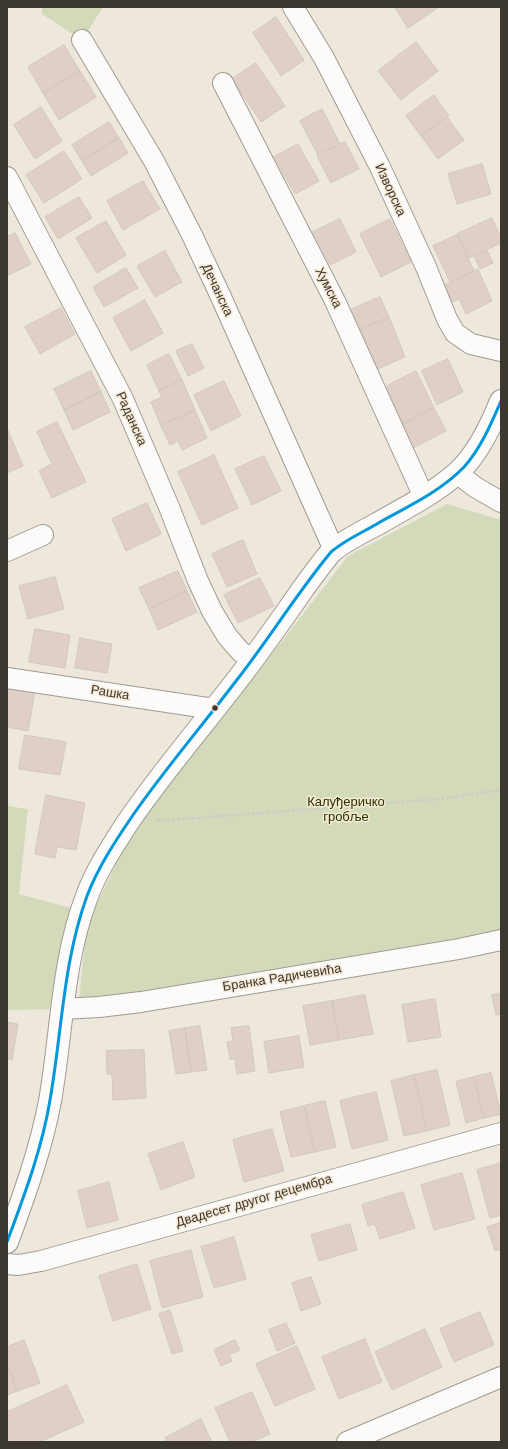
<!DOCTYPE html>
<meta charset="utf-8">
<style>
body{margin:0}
#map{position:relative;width:508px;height:1449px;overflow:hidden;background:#eee7dc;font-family:Arial,sans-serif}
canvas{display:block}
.frame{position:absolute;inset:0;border:8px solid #3c372f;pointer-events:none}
</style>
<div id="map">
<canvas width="508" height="1449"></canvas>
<div class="frame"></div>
</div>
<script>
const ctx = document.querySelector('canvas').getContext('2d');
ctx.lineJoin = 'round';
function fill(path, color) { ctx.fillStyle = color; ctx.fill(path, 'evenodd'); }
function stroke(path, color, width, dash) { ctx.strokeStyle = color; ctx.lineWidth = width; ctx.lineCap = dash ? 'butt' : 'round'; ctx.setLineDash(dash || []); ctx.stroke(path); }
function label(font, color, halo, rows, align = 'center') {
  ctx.font = font + ' Arial,sans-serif'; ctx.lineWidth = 3; ctx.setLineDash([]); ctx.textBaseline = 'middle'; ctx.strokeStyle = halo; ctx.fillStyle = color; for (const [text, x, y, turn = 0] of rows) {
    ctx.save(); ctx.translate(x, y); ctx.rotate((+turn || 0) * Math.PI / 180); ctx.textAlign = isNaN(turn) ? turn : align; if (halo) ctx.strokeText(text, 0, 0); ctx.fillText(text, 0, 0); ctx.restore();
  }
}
fill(new Path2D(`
 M42,7H103L82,40L42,14Z
 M447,504L501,520V939L459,949L79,1000L87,924L128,839L348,556Z
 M7,806L28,809L19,894L82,911L62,1009L7,1010Z`), '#d3daba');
const building = new Path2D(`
 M395,7H439L408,28Z
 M276,17L304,60L281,76L253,33Z
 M416,42L438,71L401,100L378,71Z
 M64,45L80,71L43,93L28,67Z
 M256,63L285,106L261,122L232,79Z
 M80,71L96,97L59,120L43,93Z
 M434,95L449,116L421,136L406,116Z
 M41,107L62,141L35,159L14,125Z
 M322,109L340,144L318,155L300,121Z
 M447,117L464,140L438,159L421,136Z
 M109,122L119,138L82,161L72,145Z
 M119,138L128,153L91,176L82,161Z
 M345,142L359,169L331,183L317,156Z
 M298,144L319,181L295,194L274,157Z
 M64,151L82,179L44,203L26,175Z
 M482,164L491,194L457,204L448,174Z
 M143,181L160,209L123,230L107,201Z
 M79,197L92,218L58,239L45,217Z
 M492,218L501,238V243L469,258L457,234Z
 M340,219L356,252L330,265L313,232Z
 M390,219L411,262L381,277L360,234Z
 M106,221L126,255L97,273L76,238Z
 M15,233L31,264L7,276V237Z
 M457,235L474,271L450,282L433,246Z
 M487,250L493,263L480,269L474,256Z
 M165,251L182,282L155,297L137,266Z
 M126,268L138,288L104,307L93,287Z
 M478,269L492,301L466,314L459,299L452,302L445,285Z
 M380,297L389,317L359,330L350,310Z
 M145,300L163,333L131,351L113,318Z
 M61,308L75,334L40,354L25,327Z
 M389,317L405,357L373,371L356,331Z
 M192,344L204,368L188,376L176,351Z
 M169,354L182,380L159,391L147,365Z
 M448,359L463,392L437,405L422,371Z
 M91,371L101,392L64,410L54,389Z
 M416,371L434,408L401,425L383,388Z
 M182,380L195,410L161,426L151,402L162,397L159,391Z
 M224,381L241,416L211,431L194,395Z
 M101,392L110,412L73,430L64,410Z
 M434,408L446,431L413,448L401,425Z
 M195,410L207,438L182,450L178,441L170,445L161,426Z
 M57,422L86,482L52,498L39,471L52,464L37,432Z
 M7,428L23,466L7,473Z
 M214,455L238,508L202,525L178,472Z
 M264,456L281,491L252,505L235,469Z
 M147,503L161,534L126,551L112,519Z
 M243,540L257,574L227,587L212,554Z
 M178,571L187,591L149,609L139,588Z
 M55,577L64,609L28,619L19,586Z
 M260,578L274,606L238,623L224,595Z
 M187,591L197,612L158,630L149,609Z
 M35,629L70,635L65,668L29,662Z
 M80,638L112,644L107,673L75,668Z
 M7,687L35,692L28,731L7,727Z
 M25,735L66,742L60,775L19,769Z
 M46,795L85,803L76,850L57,847L55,858L35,854Z
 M501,993V1014L496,1015L492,995Z
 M365,995L373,1034L339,1040L332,1001Z
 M435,999L441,1037L408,1042L402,1005Z
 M332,1001L339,1040L310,1045L303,1006Z
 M7,1022L18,1024L12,1060L7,1059Z
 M200,1026L207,1070L191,1072L185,1028Z
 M249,1026L255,1071L237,1074L235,1059H230L227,1042L233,1041L231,1028Z
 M185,1028L191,1072L176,1074L169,1031Z
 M299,1036L304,1067L269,1073L264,1042Z
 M144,1050L146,1098L113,1100L112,1074H107L106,1051Z
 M437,1070L450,1125L427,1131L414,1075Z
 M491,1073L501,1114L484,1118L474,1077Z
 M414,1075L427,1131L404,1136L391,1081Z
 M474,1077L484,1118L466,1123L456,1082Z
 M376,1092L388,1140L352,1149L340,1101Z
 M325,1101L336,1147L315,1152L304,1106Z
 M304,1106L315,1152L291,1157L280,1112Z
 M272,1129L284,1171L244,1182L233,1140Z
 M183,1142L195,1177L161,1190L148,1154Z
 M501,1163V1215L490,1218L477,1170Z
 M462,1173L475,1219L434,1230L421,1185Z
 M109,1182L118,1220L87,1228L78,1191Z
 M403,1192L415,1228L380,1239L375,1224L368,1226L362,1205Z
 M501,1223V1249L495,1251L487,1227Z
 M350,1224L357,1250L319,1261L311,1235Z
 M234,1237L246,1279L214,1288L201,1247Z
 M191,1250L203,1297L162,1308L150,1261Z
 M137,1264L151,1309L113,1321L99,1276Z
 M311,1277L321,1304L301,1311L292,1283Z
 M170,1310L183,1351L172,1354L159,1314Z
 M480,1312L494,1345L454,1362L440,1329Z
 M286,1323L295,1343L277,1351L269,1330Z
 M425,1329L442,1367L392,1390L375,1352Z
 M365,1339L382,1382L339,1399L322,1357Z
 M24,1340L40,1383L17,1391L7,1364V1347Z
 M235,1340L240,1350L229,1355L232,1361L221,1366L214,1350Z
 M297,1346L315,1389L275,1406L256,1364Z
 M7,1364L17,1391L7,1395Z
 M67,1385L84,1422L40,1442H7V1412Z
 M252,1392L270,1434L252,1442H230L215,1408Z
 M201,1419L212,1442H167L165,1438Z`);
fill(building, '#e0cfc7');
stroke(building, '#d0c8c2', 1);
const minor = new Path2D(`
 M293,7L324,58L380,167L426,267L447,319L455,333L471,344L501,351
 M82,40L154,161L192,235L221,297L334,550
 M223,83L335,301L424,497
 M7,177L123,399L169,507L198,581L212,611L227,636L240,651L252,661
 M457,473L475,487L501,502
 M7,551L43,535
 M7,678L214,709
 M62,1009L99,1007L141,1002L459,949L501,940
 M7,1264L18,1265L41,1261L501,1133
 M347,1442L501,1377`);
const tertiary = new Path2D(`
 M7,1242C24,1196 41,1149 50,1101C62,1033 62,961 87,896C96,871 112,847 126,825C165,767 212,715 253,659C269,637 285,615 300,593C310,579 320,565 331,552C340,543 366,530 379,523C405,508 433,494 456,474C477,456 491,426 501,401`);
stroke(minor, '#a09b92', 22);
stroke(tertiary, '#a09b92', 24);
stroke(new Path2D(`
 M157,821L439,799L501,790`), '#cdcac7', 2.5, [3, 2]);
stroke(minor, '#fcfbfa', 20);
stroke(tertiary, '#fcfbfa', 22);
stroke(new Path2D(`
 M7,1242C24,1196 42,1149 50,1100C62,1032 63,962 87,896C98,867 116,840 133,815C165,769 202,726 236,681C269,639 297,593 331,552C346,539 364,532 380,522C409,506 441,491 464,467C481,448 491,424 501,401`), '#0098da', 3);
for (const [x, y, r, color] of [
 [215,708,3.5,"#3c372f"]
]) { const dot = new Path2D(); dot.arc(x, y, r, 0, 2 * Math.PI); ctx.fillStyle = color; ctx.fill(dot); stroke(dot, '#f5e9d5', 1.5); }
label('13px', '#3c372f', '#f5e9d5', [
 ["Изворска",390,190,65],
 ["Хумска",328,288,63],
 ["Дечанска",217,290,65],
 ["Раданска",131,419,66],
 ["Рашка",110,693,9],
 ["Бранка Радичевића",282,978,-9],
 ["Двадесет другог децембра",254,1201,-16]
]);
label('13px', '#263401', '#f5e9d5', [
 ["Калуђеричко",346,802],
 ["гробље",346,817]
]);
</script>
